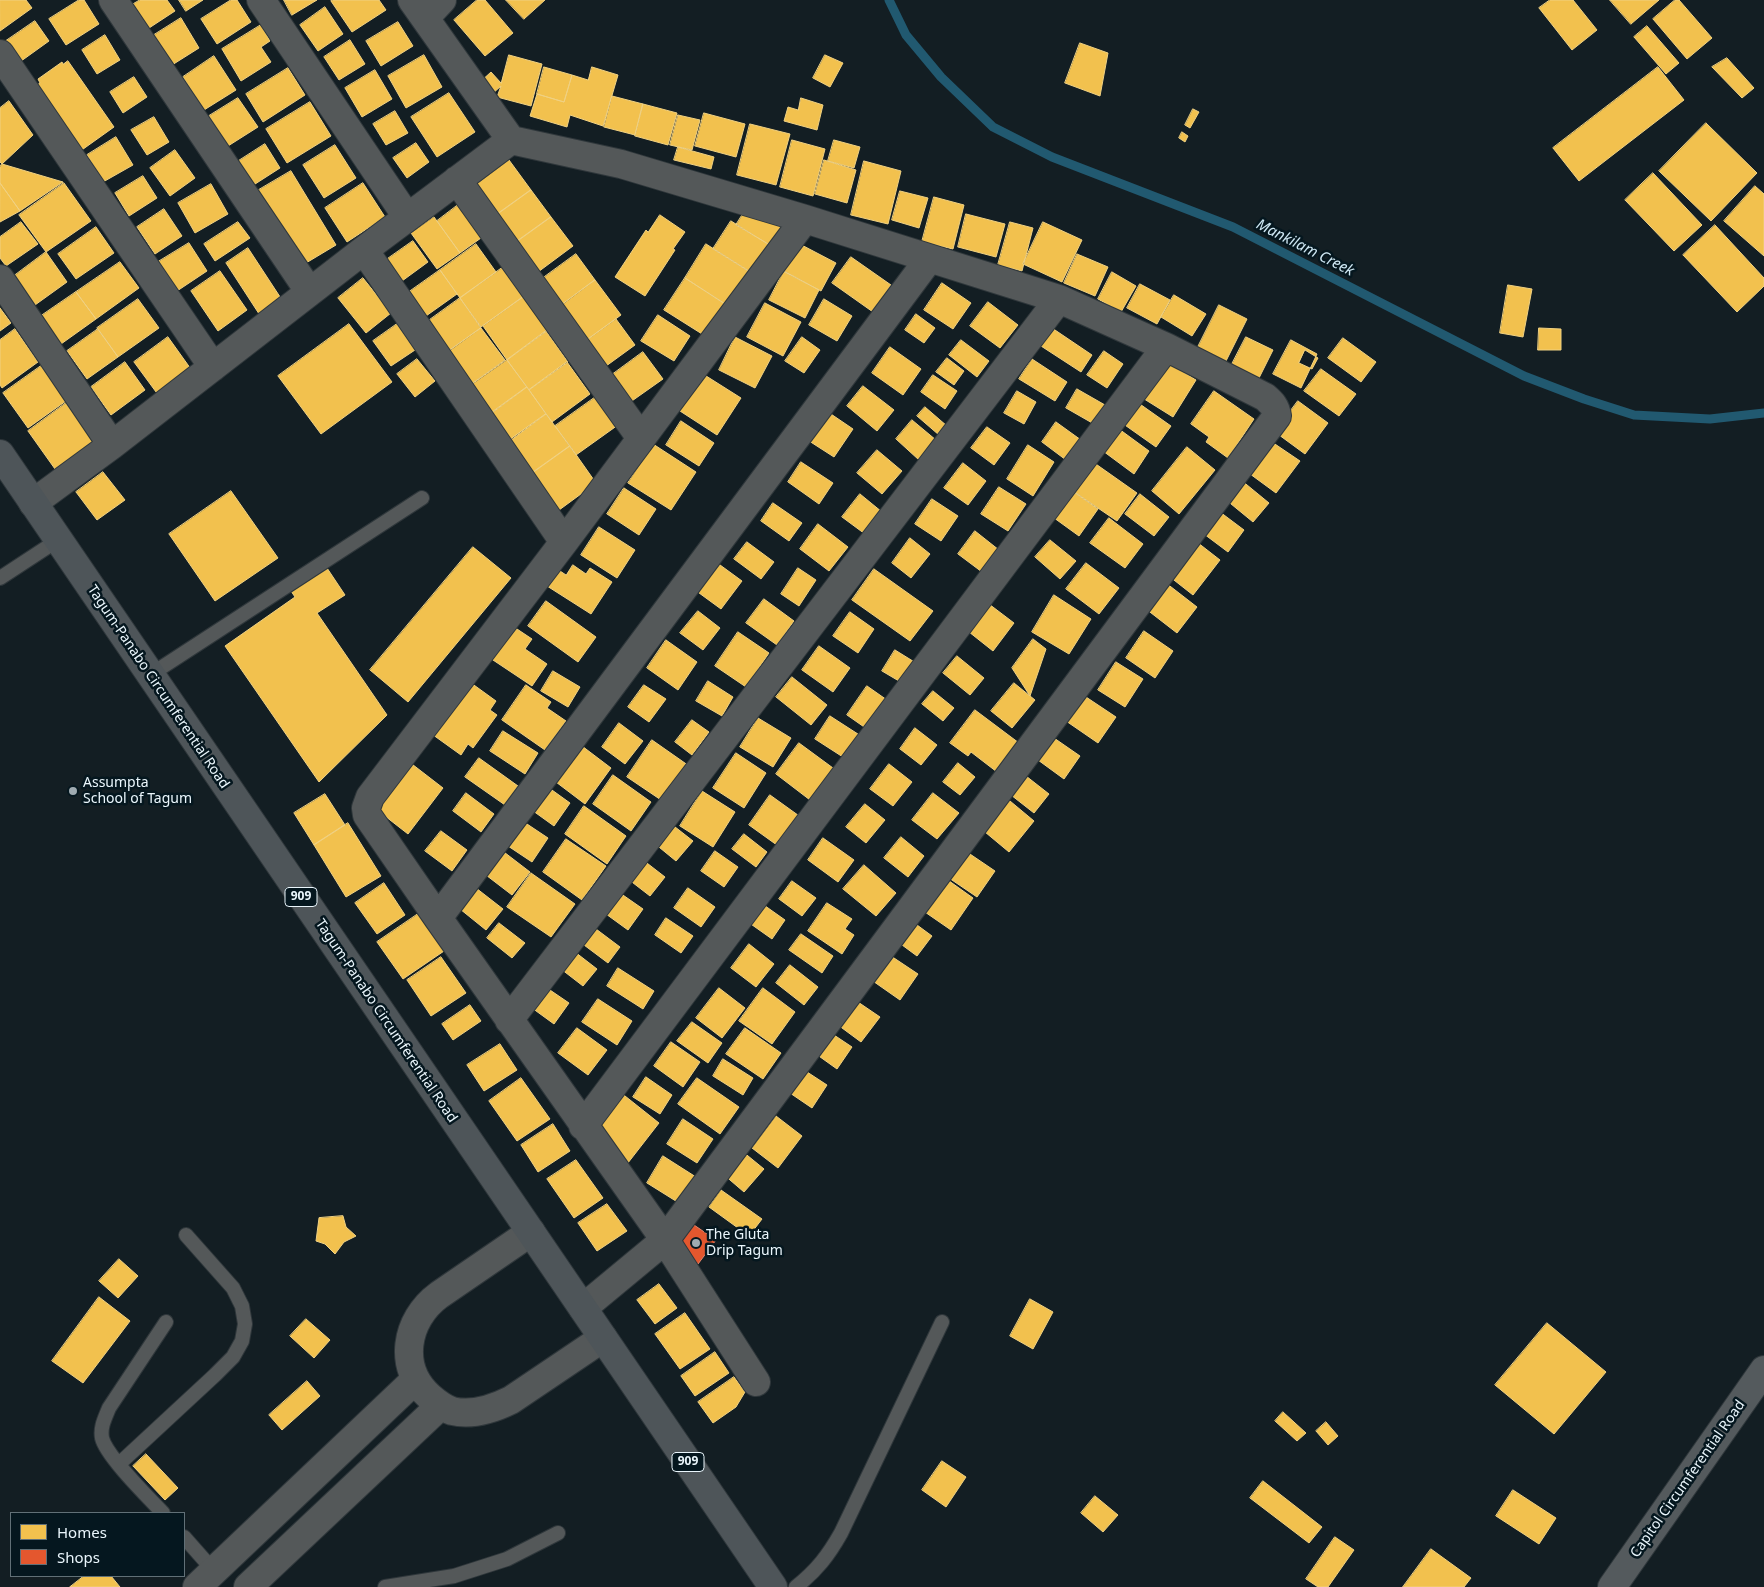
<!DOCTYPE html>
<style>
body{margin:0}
#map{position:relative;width:1764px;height:1587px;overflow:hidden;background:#131e23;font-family:"Noto Sans",sans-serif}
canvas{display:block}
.legend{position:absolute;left:10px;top:1512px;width:175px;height:65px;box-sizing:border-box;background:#05171f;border:1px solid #617077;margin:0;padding:6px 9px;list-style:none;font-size:15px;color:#eaf6fc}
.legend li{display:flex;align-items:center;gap:10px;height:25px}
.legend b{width:25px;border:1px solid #617077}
</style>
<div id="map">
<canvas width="1764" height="1587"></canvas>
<ul class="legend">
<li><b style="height:14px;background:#f2c14e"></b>Homes</li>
<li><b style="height:14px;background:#e4572e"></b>Shops</li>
</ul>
</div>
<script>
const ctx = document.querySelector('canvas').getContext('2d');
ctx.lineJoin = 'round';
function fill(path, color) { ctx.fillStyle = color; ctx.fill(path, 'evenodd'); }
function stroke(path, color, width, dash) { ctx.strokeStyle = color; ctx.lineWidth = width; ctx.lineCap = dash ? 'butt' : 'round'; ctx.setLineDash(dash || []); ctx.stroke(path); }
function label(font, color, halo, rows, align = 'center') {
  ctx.font = font + ' "Noto Sans",sans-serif'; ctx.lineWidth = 5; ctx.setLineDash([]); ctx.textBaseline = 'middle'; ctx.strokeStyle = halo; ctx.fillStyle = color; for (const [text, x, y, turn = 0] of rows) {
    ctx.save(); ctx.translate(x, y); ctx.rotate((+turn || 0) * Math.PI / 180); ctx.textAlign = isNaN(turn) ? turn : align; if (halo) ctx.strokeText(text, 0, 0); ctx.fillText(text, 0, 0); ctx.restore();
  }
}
const homes = new Path2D(`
 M0,0H26L32,8L0,31Z
 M79,0H84L99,24L66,45L49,19Z
 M140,0H167L175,11L146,30L130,6Z
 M179,0H203L186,11Z
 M231,0H237L251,22L217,44L201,19Z
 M284,0H317L292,15Z
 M333,0H379L386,10L352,32L331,1Z
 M477,0H485L513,33L485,56L454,20Z
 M506,0H545L524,19Z
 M1550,0H1573L1597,30L1572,50L1539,8Z
 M1610,0H1659L1631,24Z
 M1675,0H1679L1712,38L1687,59L1653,19Z
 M325,7L343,34L318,51L300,25Z
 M181,18L199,48L172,65L154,35Z
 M35,21L49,41L17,64L3,43Z
 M398,22L413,46L381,66L366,41Z
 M261,25L270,41L261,47L271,62L241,81L222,49Z
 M1647,26L1679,63L1666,74L1634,37Z
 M105,35L120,60L97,74L82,50Z
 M350,40L365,64L339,80L324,57Z
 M1080,43L1108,53L1100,96L1065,83Z
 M424,55L442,87L406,108L388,76Z
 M509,55L542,64L531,106L497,97L501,86L491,95L479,83L491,72L501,83Z
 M825,55L843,63L830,87L813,78Z
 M214,56L236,90L204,110L183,77Z
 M1727,58L1754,88L1742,98L1712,67Z
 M68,61L114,127L79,152L34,87L40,83L38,79L62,62L63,64Z
 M544,67L572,75L564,102L537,94Z
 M592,67L618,75L603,126L570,115L567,127L530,116L537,94L564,102L572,75L588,80Z
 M1658,67L1684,100L1579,181L1553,148Z
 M288,68L305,95L263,122L246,94Z
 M375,70L392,99L362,117L345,88Z
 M134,77L147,97L123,113L110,92Z
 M449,93L475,132L437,157L411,117Z
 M612,96L643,104L635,135L604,127Z
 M238,98L258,127L228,146L209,116Z
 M801,98L823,105L817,130L784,121L788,107L798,110Z
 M9,101L33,135L2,164L0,162V108Z
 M310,102L331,136L287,163L266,129Z
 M643,104L677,113L668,145L635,136Z
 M1193,109L1199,112L1190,128L1185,125Z
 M395,111L408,133L386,145L373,124Z
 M704,113L745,124L736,157L695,146Z
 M678,115L700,120L692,150L670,145Z
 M154,117L169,142L147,155L131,130Z
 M1706,123L1757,173L1711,221L1659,171Z
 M750,124L790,134L776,185L737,175Z
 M1182,132L1188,136L1185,142L1179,138Z
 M116,137L133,165L103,182L87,155Z
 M792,140L825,149L813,196L780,187Z
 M834,140L860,147L854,168L828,161Z
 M416,143L429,162L407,178L393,158Z
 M265,144L280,168L252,186L237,162Z
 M335,145L356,178L324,198L303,165Z
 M678,147L714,157L711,169L674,160Z
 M175,150L195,178L170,196L150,168Z
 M509,160L531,190L492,218L470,189Z
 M824,160L856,170L847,203L815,194Z
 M864,161L901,171L888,224L851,215Z
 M2,164L63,182L20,211L0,183V167Z
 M291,171L336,245L301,266L257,191Z
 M1653,173L1702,225L1674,251L1625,200Z
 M143,176L157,198L129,216L115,193Z
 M0,183L20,211L0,222Z
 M64,183L91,221L46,252L19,215Z
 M363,183L385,217L347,242L325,208Z
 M211,184L228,214L195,233L178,203Z
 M1755,186L1764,194V256L1724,221Z
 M531,190L551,217L512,245L492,218Z
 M900,191L928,198L919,228L892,220Z
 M934,197L964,205L953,249L922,242Z
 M750,203L783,224L770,245L736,225Z
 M458,205L481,238L460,253L437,221Z
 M164,209L182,236L155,254L137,227Z
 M966,214L1005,224L996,257L958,247Z
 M660,215L685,232L673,249L675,250L645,296L615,277L646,230L648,232Z
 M434,217L460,253L437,269L411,233Z
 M551,217L573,246L534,275L512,245Z
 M731,221L771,246L753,274L713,249Z
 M21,222L38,244L6,266L0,258V237Z
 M238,222L250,238L215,261L204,244Z
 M1010,222L1033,228L1022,271L998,265Z
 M1043,222L1082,240L1062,282L1023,264Z
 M1715,225L1764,278V286L1737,312L1683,255Z
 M96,227L114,253L76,279L58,254Z
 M413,241L428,262L402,281L386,260Z
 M794,241L836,263L821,291L779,269Z
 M189,243L207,271L177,291L158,262Z
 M476,244L496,272L460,298L440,270Z
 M706,244L749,271L728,306L685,278Z
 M248,248L286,306L263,320L226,263Z
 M46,252L67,282L35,305L14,276Z
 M576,254L595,280L558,307L539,281Z
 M1077,254L1108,267L1095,296L1064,283Z
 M851,257L891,285L873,312L832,283Z
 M120,262L139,288L96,319L76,292Z
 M502,268L523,297L481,327L460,298Z
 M440,270L457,294L426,316L409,292Z
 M220,271L247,310L218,331L191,291Z
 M784,271L819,290L805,318L769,300Z
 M1112,272L1136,286L1121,312L1098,299Z
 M363,278L391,313L366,333L338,298Z
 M685,278L730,307L710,339L664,310Z
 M595,280L621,315L580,345L554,311Z
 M942,283L971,303L953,329L924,310Z
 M1140,284L1170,300L1157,324L1127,308Z
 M1508,285L1532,289L1523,337L1500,333Z
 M76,292L96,319L61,344L41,316Z
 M1174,295L1206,314L1192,336L1161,317Z
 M523,297L548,330L507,360L483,326Z
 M460,298L481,328L445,353L424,324Z
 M138,299L159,328L118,357L97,328Z
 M824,299L852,316L837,341L809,325Z
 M988,302L1018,325L1000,348L970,326Z
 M765,303L801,322L783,356L747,337Z
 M1219,305L1247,319L1225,363L1197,349Z
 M0,308L11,323L0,331Z
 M916,314L935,328L924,343L905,330Z
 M658,315L690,336L674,361L641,341Z
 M616,319L635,345L602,369L583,343Z
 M349,324L392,382L321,434L278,376Z
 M397,324L415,350L391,366L373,341Z
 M481,328L505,360L467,387L444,355Z
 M1052,328L1092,355L1081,372L1041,346Z
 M1539,328L1561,329V350H1538Z
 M15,329L38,362L2,388L0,385V340Z
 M98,329L118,357L87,379L67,351Z
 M546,331L568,362L529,390L507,360Z
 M168,337L193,372L159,396L134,362Z
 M735,337L772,356L755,388L719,370Z
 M802,337L820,350L804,373L785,361Z
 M1246,337L1273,350L1257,382L1230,368Z
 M1343,338L1376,362L1361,382L1328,358Z
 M961,340L989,361L977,377L949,355Z
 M1291,340L1317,354L1301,388L1273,374Z
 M890,347L921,369L903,395L872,373Z
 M1305,350L1318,358L1312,369L1299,363Z
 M1104,351L1123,364L1107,388L1087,375Z
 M643,352L663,379L629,403L609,377Z
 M947,358L964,371L954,385L936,372Z
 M417,359L435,381L415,397L397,374Z
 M1032,359L1067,382L1055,401L1019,379Z
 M507,360L527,387L485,418L464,390Z
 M1164,360L1196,380L1173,417L1141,397Z
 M125,362L145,390L111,415L91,387Z
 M567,362L590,394L552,422L529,390Z
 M41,366L66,401L28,428L3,393Z
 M1321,369L1356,394L1339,416L1304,391Z
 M703,374L741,398L717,435L680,411Z
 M933,375L957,391L945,409L921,392Z
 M863,386L894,410L877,431L847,406Z
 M527,387L546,414L503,446L483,419Z
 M1077,389L1105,405L1094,424L1066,408Z
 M1017,391L1036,402L1024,424L1004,413Z
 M1214,391L1254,419L1228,458L1206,442L1209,437L1191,424Z
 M597,396L618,425L576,455L555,426Z
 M1298,401L1328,423L1305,454L1275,432Z
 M1137,402L1171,426L1156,447L1122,423Z
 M66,403L94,441L55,469L28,431Z
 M925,407L947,426L939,435L917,416Z
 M825,410L853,429L834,457L806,439Z
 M546,414L570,446L528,476L504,444Z
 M912,420L936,440L919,460L896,439Z
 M681,421L714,443L699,466L666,445Z
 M1056,422L1081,440L1066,460L1042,442Z
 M987,427L1010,443L994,465L971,448Z
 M1119,429L1149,451L1134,474L1103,451Z
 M1269,440L1300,461L1276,493L1246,471Z
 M653,444L696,472L671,510L628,483Z
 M1028,445L1054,462L1033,496L1007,479Z
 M570,446L596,483L555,513L528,476Z
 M1187,447L1215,470L1179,514L1152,491Z
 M877,450L902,471L882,494L857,473Z
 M801,462L833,483L819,504L788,482Z
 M1093,462L1137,493L1117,521L1073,491Z
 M963,463L986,481L968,505L944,488Z
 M103,472L125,500L97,520L76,492Z
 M1241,480L1269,503L1253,522L1225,499Z
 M999,487L1026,504L1008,531L981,514Z
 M624,488L656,509L639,535L607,514Z
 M1068,488L1098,509L1079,536L1050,515Z
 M231,491L278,558L215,601L169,534Z
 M860,494L882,512L865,534L842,517Z
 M1140,494L1169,517L1154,536L1125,514Z
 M932,499L958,516L941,541L915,524Z
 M773,503L802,523L789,541L761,521Z
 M1216,509L1244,530L1228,552L1200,531Z
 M1109,518L1143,544L1125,568L1090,543Z
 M818,524L848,547L829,571L800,549Z
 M599,527L635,550L617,578L581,555Z
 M975,531L999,550L982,572L958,554Z
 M910,538L930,554L911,578L892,563Z
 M1193,539L1220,560L1193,595L1165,573Z
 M1050,540L1076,561L1060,579L1035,557Z
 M747,542L774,562L761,579L734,559Z
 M473,547L511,578L408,702L370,670Z
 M716,562L742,581L721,609L695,590Z
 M1086,563L1119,588L1099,614L1066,589Z
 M573,565L586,574L590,568L612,582L591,614L547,586L557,569L566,575Z
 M327,568L345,595L317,613L387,715L319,782L225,646L295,597L291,591Z
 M798,568L816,580L799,606L781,594Z
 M874,569L933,611L910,641L852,600Z
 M1166,583L1197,607L1177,633L1146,609Z
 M1054,595L1091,619L1069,654L1032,632Z
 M764,599L794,621L777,645L746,623Z
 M546,601L596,637L578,662L528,626Z
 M985,601L1014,623L993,651L964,628Z
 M698,611L720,628L703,650L680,633Z
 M850,612L874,629L858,653L833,636Z
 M514,627L532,639L525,649L547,664L532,686L490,658Z
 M1144,631L1173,651L1155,678L1126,658Z
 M738,632L769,653L746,687L715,666Z
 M1033,639L1046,649L1030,696L1012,668Z
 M666,640L697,662L678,690L647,668Z
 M819,646L850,668L833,692L802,670Z
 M895,650L916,663L904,684L882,671Z
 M957,656L984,678L970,695L943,673Z
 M1116,662L1143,679L1125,707L1098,690Z
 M553,671L580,687L568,707L541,691Z
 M792,677L827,705L811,725L776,697Z
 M467,680L496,701L490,710L497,715L473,748L468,744L461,755L429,732Z
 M708,681L733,697L722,716L696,701Z
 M1014,683L1035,700L1012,728L991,711Z
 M526,685L551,702L547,708L566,721L545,750L502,720Z
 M644,685L666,699L649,722L628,707Z
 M867,686L887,700L867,729L847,715Z
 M933,691L954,708L943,721L922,704Z
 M1083,695L1116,717L1098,743L1066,721Z
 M975,710L1019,743L997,772L971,752L968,756L950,743Z
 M830,716L861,736L846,759L815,739Z
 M758,718L791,738L773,767L740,747Z
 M692,720L709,732L692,755L675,742Z
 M619,723L643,741L625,764L602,747Z
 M915,728L937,745L921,765L900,749Z
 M503,731L538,753L525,774L490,751Z
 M1054,738L1080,756L1064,779L1038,760Z
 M652,740L692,768L667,804L627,777Z
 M578,743L611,768L585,804L552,779Z
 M799,743L833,768L810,800L776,774Z
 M736,753L766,773L744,808L713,788Z
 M479,758L518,786L505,805L465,777Z
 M408,761L443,788L408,834L372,806Z
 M958,763L975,777L960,795L943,782Z
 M889,764L912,782L893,806L870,789Z
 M613,775L651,802L631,831L593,804Z
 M1026,776L1049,794L1034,813L1011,795Z
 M545,785L570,803L554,826L529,808Z
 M702,791L735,812L713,847L680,826Z
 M466,793L494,814L481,832L453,811Z
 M933,793L959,813L937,839L912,820Z
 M325,794L345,825L314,845L294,813Z
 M770,795L802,818L781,848L749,825Z
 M1004,796L1034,821L1009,852L979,827Z
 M865,804L885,820L866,843L846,827Z
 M584,806L626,836L607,864L565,834Z
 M518,818L548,838L532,862L502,842Z
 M348,823L381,876L346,897L314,845Z
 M670,823L693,841L676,861L654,843Z
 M441,831L467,850L452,871L425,851Z
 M744,834L767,852L756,867L732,849Z
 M901,837L924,856L908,877L884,858Z
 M823,838L854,860L838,882L808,860Z
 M566,839L606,866L582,900L543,872Z
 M500,849L530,872L512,895L482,872Z
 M964,850L995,871L977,897L946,876Z
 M715,851L738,867L724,887L701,871Z
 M643,860L665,877L650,896L628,879Z
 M864,865L896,893L876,916L843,889Z
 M531,873L575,904L551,937L507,907Z
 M945,878L973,898L951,930L922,910Z
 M792,881L816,898L802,916L779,899Z
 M384,883L405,915L377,934L355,903Z
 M476,888L503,909L486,930L460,909Z
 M688,888L715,907L701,927L674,908Z
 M620,893L643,909L628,930L606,914Z
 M761,903L785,920L772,939L748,922Z
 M827,903L852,919L845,929L854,935L842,954L808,931Z
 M421,912L447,949L403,979L377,942Z
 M666,918L693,936L681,953L655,935Z
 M913,922L932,936L917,956L898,942Z
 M499,923L525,943L512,958L487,938Z
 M596,929L620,947L608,963L584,945Z
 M801,934L833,956L822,973L789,950Z
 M749,944L774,964L756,987L731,968Z
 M575,952L597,969L583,986L561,969Z
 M888,954L918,974L900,1000L870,979Z
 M441,957L466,993L431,1016L407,980Z
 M790,965L818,987L804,1005L776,983Z
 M618,968L654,991L643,1009L607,986Z
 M547,988L569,1003L554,1024L532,1008Z
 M719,988L745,1008L722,1038L696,1018Z
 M763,988L795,1012L772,1044L739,1021Z
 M598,999L632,1021L617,1045L582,1022Z
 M855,1000L880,1017L861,1042L838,1025Z
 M470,1005L481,1021L453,1040L442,1024Z
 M692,1022L722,1043L708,1063L677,1041Z
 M577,1028L607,1050L588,1075L558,1053Z
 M745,1028L781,1053L763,1079L726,1054Z
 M831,1033L852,1047L837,1069L816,1054Z
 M671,1042L700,1062L683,1087L654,1066Z
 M500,1044L517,1070L484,1091L467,1065Z
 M723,1059L753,1078L743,1095L713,1076Z
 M801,1068L827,1085L812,1108L787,1091Z
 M646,1077L672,1095L660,1114L633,1097Z
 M521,1078L550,1119L517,1141L489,1101Z
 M697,1078L739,1107L720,1134L678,1104Z
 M620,1092L659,1123L624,1168L595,1123Z
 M776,1116L802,1136L778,1168L752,1148Z
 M683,1119L713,1139L697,1163L667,1144Z
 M553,1124L570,1151L538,1172L521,1145Z
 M742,1151L764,1169L744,1192L723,1174Z
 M663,1156L696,1177L679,1203L647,1183Z
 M576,1160L603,1198L574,1218L547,1179Z
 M721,1190L762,1219L749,1236L709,1207Z
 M607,1204L627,1231L597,1251L578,1223Z
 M343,1216L346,1227L356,1236L344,1242L335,1254L325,1244L316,1241L319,1218Z
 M119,1259L138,1276L118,1298L99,1281Z
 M659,1284L677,1308L655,1324L637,1300Z
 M99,1297L130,1321L83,1383L52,1361Z
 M1030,1299L1053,1312L1033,1349L1010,1336Z
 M685,1313L710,1349L680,1369L655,1334Z
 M306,1319L330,1340L314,1358L290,1336Z
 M1547,1323L1606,1372L1554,1434L1495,1385Z
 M715,1352L729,1373L695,1396L681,1376Z
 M734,1377L745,1392L736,1407L713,1423L698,1402Z
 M307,1381L320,1396L282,1430L269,1415Z
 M1283,1412L1306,1433L1297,1441L1275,1421Z
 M1326,1422L1338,1436L1328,1445L1316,1431Z
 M146,1454L178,1488L165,1500L133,1466Z
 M942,1461L966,1477L946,1507L922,1490Z
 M1263,1481L1322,1527L1309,1543L1250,1498Z
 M1513,1490L1556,1518L1539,1544L1496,1516Z
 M1095,1496L1118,1515L1103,1532L1081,1513Z
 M1335,1537L1354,1550L1328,1587H1318L1306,1579Z
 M1431,1549L1471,1578L1464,1587H1403Z
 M84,1576H111L120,1587H70Z`);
fill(homes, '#f2c14e');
stroke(homes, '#f0d182', 1);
const shops = new Path2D(`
 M694,1225L716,1240L698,1264L676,1249Z`);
fill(shops, '#e4572e');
stroke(shops, '#e6876c', 1);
stroke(new Path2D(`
 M889,0L906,35L941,77L993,127L1052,157L1233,227L1524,376L1584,399L1634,415L1710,419L1764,413`), '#215970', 9);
const lane = new Path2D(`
 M0,578L58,540
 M150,675L422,498
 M119,1464L215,1375L233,1357L242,1341L245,1324L242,1306L233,1288L186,1235
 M163,1513C149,1498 106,1456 102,1438C100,1427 105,1418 109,1408L166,1322
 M184,1537L214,1571
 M385,1587L454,1576L507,1559L558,1533
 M796,1587C817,1570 828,1556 841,1533L942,1322`);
const street = new Path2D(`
 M113,0L309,291
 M261,0L407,217
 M412,0L511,140L621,164L805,219L1059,299L1166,347L1265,397C1272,403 1276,407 1277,416L665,1240L583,1308
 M425,18L442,0
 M0,54L213,367
 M457,180L641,438
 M364,250L564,542
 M0,279L112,445
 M33,503L112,445L364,250L511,140
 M438,918L929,259
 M509,1020L1059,299
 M583,1126L1166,347
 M531,1232L439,1295C405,1320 397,1368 430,1397C437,1403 443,1408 452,1411C473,1416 493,1409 511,1400L603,1338
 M756,1382L665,1240L438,918L367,815L366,808L370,797L564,542L805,219
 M197,1587L415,1380
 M248,1587L440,1406`);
const secondary = new Path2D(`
 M1612,1587L1764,1370`);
const highway = new Path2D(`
 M0,454L773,1587`);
stroke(lane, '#2f373b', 16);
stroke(street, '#2f373b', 30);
stroke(secondary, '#2f373b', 30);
stroke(highway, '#2f373b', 30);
stroke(lane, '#545859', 14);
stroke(street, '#545859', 28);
stroke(secondary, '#545a5d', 28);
stroke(highway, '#4e5559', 28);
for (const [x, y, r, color] of [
 [73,791,5,"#9faab0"],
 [696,1243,5,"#9faab0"]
]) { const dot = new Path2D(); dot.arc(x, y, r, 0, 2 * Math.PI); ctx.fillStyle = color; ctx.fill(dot); stroke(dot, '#05171f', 2); }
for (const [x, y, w] of [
 [301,897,32],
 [688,1462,32]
]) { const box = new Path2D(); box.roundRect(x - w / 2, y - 9.5, w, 19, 4); ctx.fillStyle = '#05171f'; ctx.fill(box); stroke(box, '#eaf6fc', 1); }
label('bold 12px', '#eaf6fc', null, [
 ["909",301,897],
 ["909",688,1462]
]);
label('14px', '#eaf6fc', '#05171f', [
 ["Tagum-Panabo Circumferential Road",158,687,56],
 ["Tagum-Panabo Circumferential Road",386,1021,56],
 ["Capitol Circumferential Road",1688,1479,-55]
]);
label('14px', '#eaf6fc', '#05171f', [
 ["Assumpta",83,783],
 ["School of Tagum",83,799],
 ["The Gluta",706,1235],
 ["Drip Tagum",706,1251]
], 'left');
label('italic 15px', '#cfe8f4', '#05171f', [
 ["Mankilam Creek",1305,248,27]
]);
</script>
